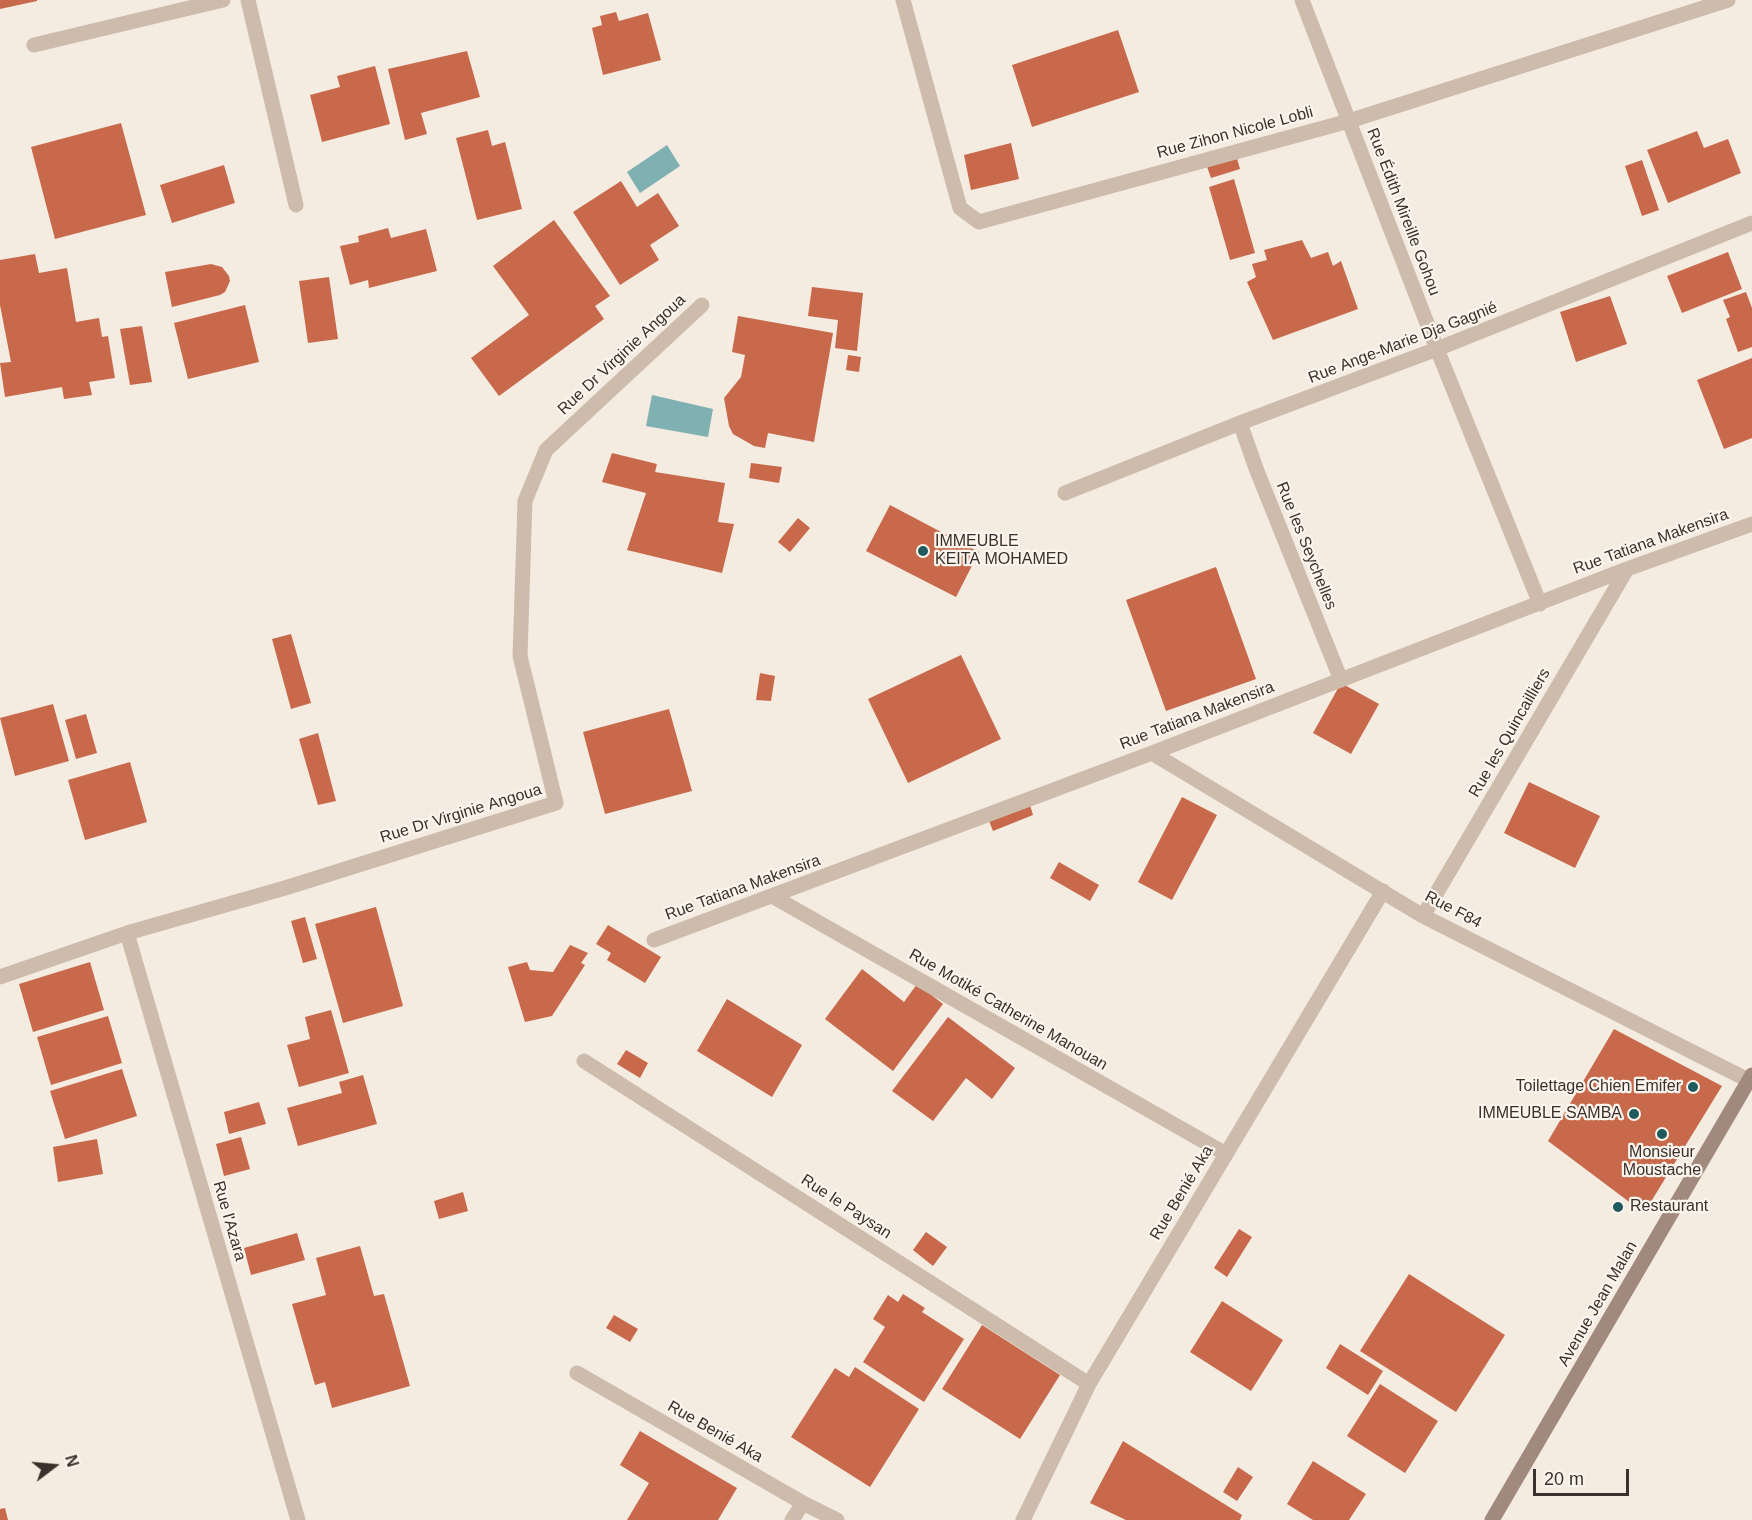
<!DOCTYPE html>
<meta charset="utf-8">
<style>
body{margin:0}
#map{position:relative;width:1752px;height:1520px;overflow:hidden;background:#f4ebe1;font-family:Arial,sans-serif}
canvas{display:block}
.north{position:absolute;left:24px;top:1436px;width:60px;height:60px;-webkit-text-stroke:4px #fbf5ee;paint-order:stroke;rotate:74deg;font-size:16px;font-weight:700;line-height:24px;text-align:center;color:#3b302b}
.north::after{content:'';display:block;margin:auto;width:21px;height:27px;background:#3b302b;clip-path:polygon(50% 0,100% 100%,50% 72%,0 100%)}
.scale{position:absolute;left:1533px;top:1469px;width:96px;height:27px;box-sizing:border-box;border:3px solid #3b302b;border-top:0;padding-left:8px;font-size:18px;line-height:21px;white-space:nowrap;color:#3b302b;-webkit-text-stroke:4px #fbf5ee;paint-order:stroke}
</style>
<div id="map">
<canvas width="1752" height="1520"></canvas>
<div class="north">N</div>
<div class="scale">20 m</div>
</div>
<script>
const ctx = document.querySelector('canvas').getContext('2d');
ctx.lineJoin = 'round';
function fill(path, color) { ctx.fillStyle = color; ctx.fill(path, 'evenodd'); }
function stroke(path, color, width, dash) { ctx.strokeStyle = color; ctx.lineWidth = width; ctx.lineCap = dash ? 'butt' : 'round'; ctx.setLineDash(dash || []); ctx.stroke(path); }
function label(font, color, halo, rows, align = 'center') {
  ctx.font = font + ' Arial,sans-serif'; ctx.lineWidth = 4.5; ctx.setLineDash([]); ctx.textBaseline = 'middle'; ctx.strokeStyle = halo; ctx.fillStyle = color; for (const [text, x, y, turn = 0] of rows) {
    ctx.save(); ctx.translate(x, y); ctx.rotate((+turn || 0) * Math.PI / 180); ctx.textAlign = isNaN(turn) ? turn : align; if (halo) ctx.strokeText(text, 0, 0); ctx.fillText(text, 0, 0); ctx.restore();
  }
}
fill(new Path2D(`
 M667,145L680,166L640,193L627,172Z
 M652,395L713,409L708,437L646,426Z`), '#7fb0b2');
fill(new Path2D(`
 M0,0H37V1L0,9Z
 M616,12L619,21L648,13L661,60L603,75L592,28L602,25L600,16Z
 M1118,30L1139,92L1032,127L1012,65Z
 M467,51L480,97L421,113L427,134L405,140L388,69Z
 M375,66L390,124L322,142L310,95L340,87L337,76Z
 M121,123L146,215L55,239L31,147Z
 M488,130L492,146L505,142L522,209L477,220L456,138Z
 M1697,131L1704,148L1728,139L1741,173L1668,203L1647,150Z
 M1011,143L1019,179L971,190L964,155Z
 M1236,155L1240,169L1211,178L1206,164Z
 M1642,160L1659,210L1642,216L1625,166Z
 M224,165L235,203L172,223L160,185Z
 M1234,179L1255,253L1230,260L1209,187Z
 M621,181L637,207L658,193L679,226L650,245L659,260L620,285L573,212Z
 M554,220L610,296L595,306L604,319L499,396L471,358L529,315L493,266Z
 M388,228L391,238L426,229L437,271L369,288L368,280L350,285L340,246L359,242L358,236Z
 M1302,240L1311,258L1328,252L1333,266L1341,261L1358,309L1273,340L1247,282L1256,277L1252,264L1267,260L1264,250Z
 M1728,252L1742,289L1682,313L1667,276Z
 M35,254L39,273L67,268L76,322L99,318L102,337L108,336L115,378L89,382L92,395L64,399L62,387L5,397L0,363L11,362L0,305V260Z
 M211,264L222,267L229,276L230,281L225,292L220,295L172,307L165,272Z
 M329,277L338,339L308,343L299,281Z
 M812,287L863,293L857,351L835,348L838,320L808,316Z
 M1746,292L1752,308V347L1738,352L1726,319L1730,317L1723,300Z
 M1610,296L1627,344L1576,362L1560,312Z
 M245,305L259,362L188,379L174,323Z
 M738,316L833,333L814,442L768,433L765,448L754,446L733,434L729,426L724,398L741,377L745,355L732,352Z
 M142,326L152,382L130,385L120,329Z
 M848,355L861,357L859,372L846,370Z
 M1752,358V438L1724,449L1697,380Z
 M612,453L657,464L655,472L725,483L718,522L734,524L722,573L627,550L646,493L602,482Z
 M751,463L782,467L779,483L749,478Z
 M890,505L979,552L956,597L866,551Z
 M798,518L810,528L790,552L778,542Z
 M1216,567L1256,679L1166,711L1126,600Z
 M291,634L311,703L291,709L272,639Z
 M961,655L1001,739L908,783L868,699Z
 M760,673L775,676L771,701L756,700Z
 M1341,683L1379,704L1351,754L1313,733Z
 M53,704L69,761L15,776L0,718Z
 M669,709L692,791L605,814L583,732Z
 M86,714L97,753L76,759L65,720Z
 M318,733L336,801L318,805L299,739Z
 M130,762L147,822L85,840L68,780Z
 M1529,782L1600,816L1575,868L1504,833Z
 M1182,797L1217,815L1172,900L1138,882Z
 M1030,805L1033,815L993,831L989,821Z
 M1059,862L1099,885L1090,901L1050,878Z
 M376,907L403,1006L343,1023L315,924Z
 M305,917L317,959L303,963L291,921Z
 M608,925L661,957L645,983L607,960L611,953L596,944Z
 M570,945L588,953L581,963L585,965L552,1016L525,1022L508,967L527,962L530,970L553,972Z
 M90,962L104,1010L33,1032L19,984Z
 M862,969L904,1002L917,984L943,1004L893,1071L825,1019Z
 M727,999L802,1045L772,1097L697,1051Z
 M331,1010L349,1073L299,1087L287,1045L310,1039L305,1017Z
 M108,1016L122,1063L51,1085L37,1037Z
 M948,1017L1015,1068L992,1099L966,1078L933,1121L892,1091Z
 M1614,1029L1722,1086L1644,1213L1548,1141Z
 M626,1050L648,1063L640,1078L617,1064Z
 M122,1069L137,1116L65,1139L50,1091Z
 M363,1075L377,1124L298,1146L287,1108L342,1093L339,1082Z
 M259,1102L266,1124L229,1134L224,1112Z
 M241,1137L250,1169L224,1176L216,1144Z
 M97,1139L103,1174L58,1182L53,1147Z
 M463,1192L468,1211L439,1219L434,1201Z
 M1239,1229L1252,1237L1227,1277L1214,1268Z
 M926,1232L947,1247L933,1266L913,1250Z
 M297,1233L305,1260L251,1275L244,1248Z
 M360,1246L374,1296L384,1294L410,1386L332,1408L325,1382L315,1385L292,1304L326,1295L316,1258Z
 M1409,1274L1505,1335L1456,1412L1360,1351Z
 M903,1294L925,1308L922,1312L964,1339L924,1402L863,1362L885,1327L873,1319L888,1295L898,1302Z
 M1222,1301L1283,1340L1251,1391L1190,1352Z
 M614,1315L638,1329L630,1342L606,1328Z
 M982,1325L1060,1375L1020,1439L942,1389Z
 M1340,1344L1383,1371L1368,1395L1326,1368Z
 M855,1367L919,1409L870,1487L791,1437L835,1368L849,1377Z
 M1380,1384L1438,1421L1405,1473L1347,1436Z
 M640,1431L737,1488L718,1520H627L649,1483L620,1465Z
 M1123,1441L1242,1515L1240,1520H1126L1090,1503Z
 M1313,1461L1366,1494L1349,1520H1313L1287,1504Z
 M1238,1467L1253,1477L1237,1501L1223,1492Z
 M5,1508L8,1520H0V1509Z`), '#c8694b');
stroke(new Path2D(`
 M248,0L296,205
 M903,0L960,208L979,222L1349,121L1728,0
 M1302,0L1437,349L1540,604
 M34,45L223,0
 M1240,423L1257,471L1341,680
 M1065,493L1240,423L1437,349L1752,223
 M1152,753L1423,916L1752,1082
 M772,896L1226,1154
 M1423,916L1627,569
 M127,933L298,1520
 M654,940L1152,753L1627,569L1752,524
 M0,977L127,933L285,888L556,803L520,656L525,501L546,450L702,305
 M584,1061L1089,1384
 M577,1373L803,1503L837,1520
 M792,1520L803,1503
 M1023,1520L1089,1384L1383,891`), '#cdbbac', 15);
stroke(new Path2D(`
 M1492,1520L1752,1075`), '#a18a7d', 15);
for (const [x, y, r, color] of [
 [923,551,6,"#1f5a5e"],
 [1693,1087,6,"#1f5a5e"],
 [1634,1114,6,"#1f5a5e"],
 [1662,1134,6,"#1f5a5e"],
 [1618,1207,6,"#1f5a5e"]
]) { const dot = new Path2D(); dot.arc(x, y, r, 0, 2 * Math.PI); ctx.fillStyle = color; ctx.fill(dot); stroke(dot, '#fbf5ee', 2); }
label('16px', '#3b302b', '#fbf5ee', [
 ["Rue Zihon Nicole Lobli",1235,133,-15],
 ["Rue Édith Mireille Gohou",1403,212,69],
 ["Rue Ange-Marie Dja Gagnié",1403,343,-21],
 ["Rue Dr Virginie Angoua",622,355,-43],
 ["Rue Tatiana Makensira",1651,542,-20],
 ["Rue les Seychelles",1306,546,68],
 ["Rue Tatiana Makensira",1197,716,-21],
 ["Rue les Quincailliers",1510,733,-60],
 ["Rue Dr Virginie Angoua",461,814,-17],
 ["Rue Tatiana Makensira",743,888,-20],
 ["Rue F84",1453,910,28],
 ["Rue Motiké Catherine Manouan",1008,1010,30],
 ["Rue Benié Aka",1182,1193,-59],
 ["Rue le Paysan",846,1207,33],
 ["Rue l'Azara",229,1221,74],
 ["Avenue Jean Malan",1598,1304,-60],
 ["Rue Benié Aka",715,1432,30]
]);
label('16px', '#3b302b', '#fbf5ee', [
 ["IMMEUBLE",935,542],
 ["KEITA MOHAMED",935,560],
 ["Toilettage Chien Emifer",1681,1087,"right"],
 ["IMMEUBLE SAMBA",1622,1114,"right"],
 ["Monsieur",1662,1153,"center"],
 ["Moustache",1662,1171,"center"],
 ["Restaurant",1630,1207]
], 'left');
</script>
